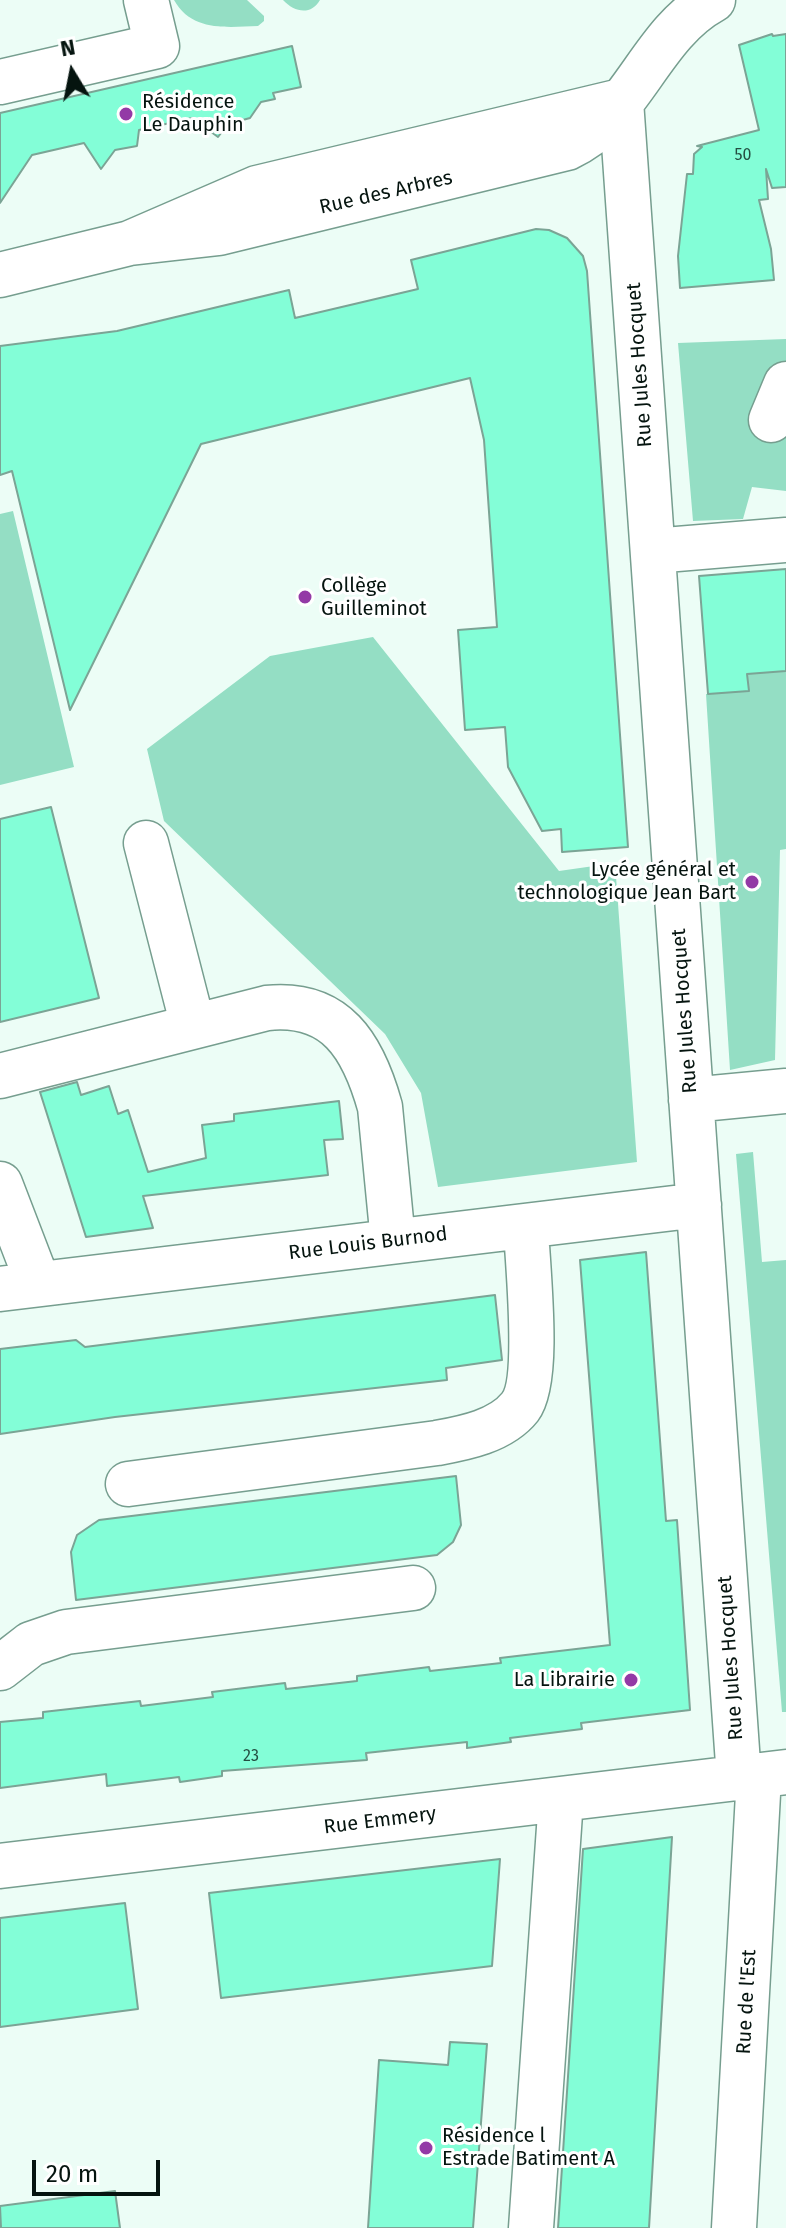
<!DOCTYPE html>
<meta charset="utf-8">
<style>
body{margin:0}
#map{position:relative;width:786px;height:2228px;overflow:hidden;background:#ecfdf6;font-family:"Fira Sans",sans-serif}
canvas{display:block}
.north{position:absolute;left:32px;top:32px;width:80px;height:80px;-webkit-text-stroke:6px #fff;paint-order:stroke;rotate:350deg;font-size:22px;font-weight:700;line-height:32px;text-align:center;color:#05140f}
.north::after{content:'';display:block;margin:auto;width:28px;height:36px;background:#05140f;clip-path:polygon(50% 0,100% 100%,50% 72%,0 100%)}
.scale{position:absolute;left:32px;top:2160px;width:128px;height:36px;box-sizing:border-box;border:4px solid #05140f;border-top:0;padding-left:10px;font-size:24px;line-height:28px;white-space:nowrap;color:#05140f;-webkit-text-stroke:6px #fff;paint-order:stroke}
</style>
<div id="map">
<canvas width="786" height="2228"></canvas>
<div class="north">N</div>
<div class="scale">20 m</div>
</div>
<script>
const ctx = document.querySelector('canvas').getContext('2d');
ctx.lineJoin = 'round';
function fill(path, color) { ctx.fillStyle = color; ctx.fill(path, 'evenodd'); }
function stroke(path, color, width, dash) { ctx.strokeStyle = color; ctx.lineWidth = width; ctx.lineCap = dash ? 'butt' : 'round'; ctx.setLineDash(dash || []); ctx.stroke(path); }
function label(font, color, halo, rows, align = 'center') {
  ctx.font = font + ' "Fira Sans",sans-serif'; ctx.lineWidth = 6; ctx.setLineDash([]); ctx.textBaseline = 'middle'; ctx.strokeStyle = halo; ctx.fillStyle = color; for (const [text, x, y, turn = 0] of rows) {
    ctx.save(); ctx.translate(x, y); ctx.rotate((+turn || 0) * Math.PI / 180); ctx.textAlign = isNaN(turn) ? turn : align; if (halo) ctx.strokeText(text, 0, 0); ctx.fillText(text, 0, 0); ctx.restore();
  }
}
fill(new Path2D(`
 M174,0H247L264,16V21L258,26C226,27 192,32 174,0Z
 M283,0H320C311,16 294,12 283,0Z
 M786,339V363H778L751,422L786,424V491L752,487L743,519L693,521L678,343Z
 M13,511L74,767L0,785V514Z
 M373,637L559,871L615,863L637,1162L438,1187L421,1093L385,1034L164,821L147,749L270,656Z
 M786,671V849L780,850L775,1060L730,1070L706,694L748,691L747,674Z
 M753,1152L762,1262L786,1260V1712H782L736,1154Z`), '#94dec4');
const building = new Path2D(`
 M772,34L773,36L786,34V187L772,188L766,169L768,199L759,200L771,249L774,280L680,288L678,256L687,174H693L694,154L702,147L697,146L759,130L739,45Z
 M292,46L301,87L273,93L275,99L261,102L250,118L228,124L218,137L192,118L139,130L137,146L115,150L101,169L84,143L32,155L0,203V113Z
 M536,229L549,230L567,238L583,256L587,271L628,847L562,852L561,829L542,831L508,767L505,727L465,730L458,630L497,627L484,440L470,378L201,444L70,710L12,471L0,475V346L117,331L289,290L295,318L418,289L411,260Z
 M786,569V671L747,674L749,691L708,694L699,576Z
 M51,807L99,998L0,1022V819Z
 M77,1082L81,1095L109,1086L118,1114L128,1110L148,1172L206,1158L202,1125L234,1121V1114L339,1101L343,1139L324,1140L328,1175L143,1196L153,1228L86,1237L40,1092Z
 M646,1252L666,1521L677,1520L690,1710L581,1723L582,1729L510,1738L511,1742L467,1748V1742L366,1753L367,1760L222,1771V1776L180,1782L179,1777L107,1786L106,1774L0,1788V1722L43,1718V1712L140,1701L141,1706L213,1697L212,1692L285,1683L286,1689L357,1681V1676L429,1667L430,1671L501,1663L500,1658L610,1645L580,1260Z
 M495,1295L502,1360L446,1368L447,1380L115,1417L0,1434V1349L76,1340L85,1347Z
 M456,1476L461,1525L453,1542L437,1555L76,1600L71,1552L77,1535L99,1520Z
 M672,1837L649,2228H558L583,1849Z
 M500,1859L492,1966L221,1998L209,1893Z
 M125,1903L138,2009L0,2027V1918Z
 M450,2042L487,2044L473,2228H368L379,2060L448,2065Z
 M115,2191L120,2228H1L0,2206Z`);
fill(building, '#83fed7');
stroke(building, '#7ba495', 2);
const minor = new Path2D(`
 M0,82L157,46L146,0
 M621,101L739,1778
 M130,243L219,233L567,148C633,118 649,35 713,0
 M0,275L130,243L257,188L621,101
 M771,420L786,384
 M653,551L786,540
 M146,843L193,1026
 M0,1076L267,1008C336,1001 363,1046 380,1107L393,1241
 M691,1100L786,1091
 M0,1184L38,1283
 M0,1289L699,1205
 M128,1484L437,1443C465,1438 501,1431 520,1407C541,1380 527,1264 526,1226
 M0,1668L31,1644L66,1632L413,1588
 M0,1866L786,1772
 M531,2228L561,1799
 M734,2228L759,1776`);
stroke(minor, '#769e8f', 47);
stroke(minor, '#fff', 44);
for (const [x, y, r, color] of [
 [126,114,8,"#933aa6"],
 [305,597,8,"#933aa6"],
 [752,882,8,"#933aa6"],
 [631,1680,8,"#933aa6"],
 [426,2148,8,"#933aa6"]
]) { const dot = new Path2D(); dot.arc(x, y, r, 0, 2 * Math.PI); ctx.fillStyle = color; ctx.fill(dot); stroke(dot, '#fff', 3); }
label('16px', '#244e41', null, [
 ["50",743,156],
 ["23",251,1757]
]);
label('20px', '#05140f', '#fff', [
 ["Résidence",142,102],
 ["Le Dauphin",142,125],
 ["Collège",321,586],
 ["Guilleminot",321,609],
 ["Lycée général et",736,870,"right"],
 ["technologique Jean Bart",736,893,"right"],
 ["La Librairie",615,1680,"right"],
 ["Résidence l",442,2136],
 ["Estrade Batiment A",442,2159]
], 'left');
label('20px', '#05140f', '#fff', [
 ["Rue des Arbres",386,193,-13],
 ["Rue Jules Hocquet",640,365,-94],
 ["Rue Jules Hocquet",685,1011,-94],
 ["Rue Louis Burnod",368,1244,-7],
 ["Rue Jules Hocquet",731,1658,-94],
 ["Rue Emmery",380,1821,-7],
 ["Rue de l'Est",747,2002,-87]
]);
</script>
